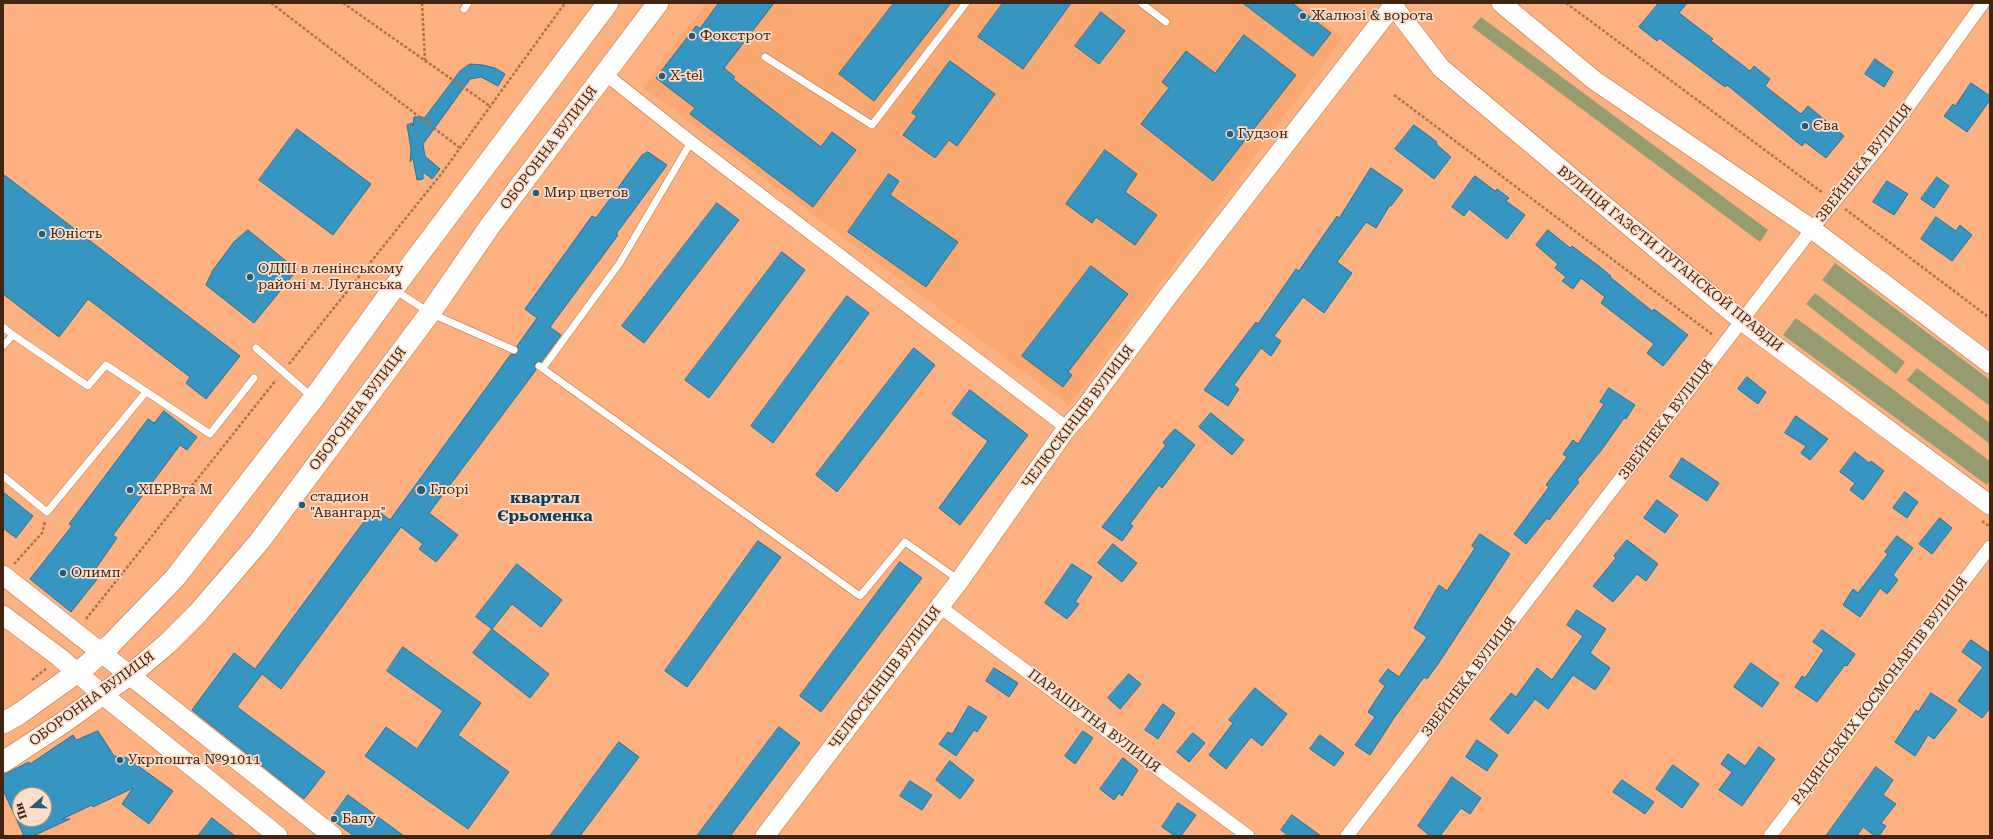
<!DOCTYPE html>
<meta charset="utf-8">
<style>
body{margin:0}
#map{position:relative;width:1993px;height:839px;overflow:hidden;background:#fdb180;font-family:"Roboto Serif",serif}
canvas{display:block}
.frame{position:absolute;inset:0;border:4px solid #422510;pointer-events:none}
.north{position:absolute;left:12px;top:787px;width:40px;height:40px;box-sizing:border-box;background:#fedecb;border:1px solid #b39480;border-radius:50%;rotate:250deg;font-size:11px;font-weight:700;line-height:16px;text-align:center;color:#422510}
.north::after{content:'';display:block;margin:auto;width:14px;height:18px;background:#275c78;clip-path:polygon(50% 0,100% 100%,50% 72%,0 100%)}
</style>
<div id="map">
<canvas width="1993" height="839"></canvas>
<div class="frame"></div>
<div class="north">Пн</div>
</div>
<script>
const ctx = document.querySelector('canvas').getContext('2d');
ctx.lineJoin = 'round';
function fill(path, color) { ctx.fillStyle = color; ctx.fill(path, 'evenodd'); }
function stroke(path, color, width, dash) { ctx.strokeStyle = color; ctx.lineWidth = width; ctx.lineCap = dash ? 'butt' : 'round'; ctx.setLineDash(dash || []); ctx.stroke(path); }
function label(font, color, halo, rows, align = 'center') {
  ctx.font = font + ' "Roboto Serif",serif'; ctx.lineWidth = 3.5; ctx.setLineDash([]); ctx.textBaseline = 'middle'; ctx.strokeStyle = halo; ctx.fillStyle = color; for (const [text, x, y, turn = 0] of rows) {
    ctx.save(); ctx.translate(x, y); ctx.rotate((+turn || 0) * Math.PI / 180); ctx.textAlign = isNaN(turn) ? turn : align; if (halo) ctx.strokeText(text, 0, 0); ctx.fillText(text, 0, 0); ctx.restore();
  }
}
fill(new Path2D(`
 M706,3H1297L1343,38L1069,406L643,87Z`), '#faa871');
fill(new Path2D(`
 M1481,17L1768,230L1760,242L1472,27Z
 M1835,263L1990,380V406L1822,280Z
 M1815,293L1905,362L1896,374L1806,304Z
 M1796,318L1990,461V480L1987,485L1783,335Z
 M1917,368L1990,423V444L1907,380Z`), '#969c70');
const building = new Path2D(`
 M719,3H774L724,68L735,77L733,79L821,147L832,132L856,150L813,207L690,114L695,108L656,78L696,26L700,28Z
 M894,3H951L874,101L839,74Z
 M1003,3H1071L1023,69L978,37Z
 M1243,3H1292L1331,33L1313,56Z
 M1659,3H1687L1679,13L1713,39L1711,41L1750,71L1754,66L1770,79L1765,86L1801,114L1808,106L1844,136L1826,158L1805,142L1802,146L1727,85L1725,87L1659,38L1657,41L1639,27Z
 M1101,12L1125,31L1099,64L1075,46Z
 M1244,35L1296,75L1213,181L1141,124L1169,88L1162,82L1186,51L1215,73Z
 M1875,59L1893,72L1884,87L1865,74Z
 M950,61L995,94L957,146L949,140L935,158L903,135L917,116L912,113Z
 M470,64L483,65L495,68L505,74L498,86L481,77L470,79L423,144L425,156L440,169L432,179L423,172V179L417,180L413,158L410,162L411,149L407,125L412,123L413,126L414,117H423V120L460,71Z
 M1971,83L1990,96V100L1967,132L1944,116L1953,104L1955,106Z
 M1414,125L1437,142L1436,144L1451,157L1434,179L1395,149Z
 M297,129L371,184L333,235L259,180Z
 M1105,150L1137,174L1125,192L1157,215L1135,245L1096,217L1092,223L1066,204Z
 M648,152L667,165L616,234L618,235L550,327L561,335L541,362L535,363L536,370L429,513L458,535L436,562L419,549L423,544L401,527L281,689L262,674L237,707L325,772L304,799L192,710L234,653L255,669L374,508L390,520L511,354L515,355L518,352L517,346L537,318L525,309L592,216L596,218L642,155Z
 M1371,168L1403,190L1391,206L1390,205L1376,228L1366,222L1337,262L1352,273L1324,313L1303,297L1274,336L1281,341L1271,356L1261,348L1234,385L1239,389L1228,406L1204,390L1256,322L1258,324L1296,269L1299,271L1337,216L1339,218Z
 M3,174L240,356L206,399L186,383L190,377L88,299L59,337L3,294Z
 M889,174L899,181L890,195L958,242L926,287L848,232Z
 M1475,176L1495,191L1497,189L1509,198L1506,201L1525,215L1507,239L1469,209L1464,216L1452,207Z
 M1937,177L1949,186L1934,208L1921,199Z
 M1887,181L1908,194L1894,215L1873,202Z
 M717,203L739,220L644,343L622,326Z
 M1936,217L1956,231L1960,225L1972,235L1952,261L1921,239Z
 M248,230L297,270L254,323L206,285L213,270L234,242Z
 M1548,230L1570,248L1572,246L1600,267L1611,276L1610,277L1652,311L1654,309L1688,335L1663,366L1647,353L1654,344L1601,303L1605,297L1581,278L1573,289L1562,281L1566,277L1555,268L1558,264L1536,245Z
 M782,252L805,270L709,398L685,380Z
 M1091,266L1128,294L1068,372L1072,375L1063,387L1022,356Z
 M847,296L869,313L773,443L751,426Z
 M914,348L935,365L837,492L816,475Z
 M1747,377L1766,392L1758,404L1738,389Z
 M1609,388L1635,405L1626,419L1624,418L1603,448L1577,480L1579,482L1549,520L1547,518L1526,544L1514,534L1549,487L1546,485L1567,457L1563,454L1573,440L1578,444L1604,404L1600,402Z
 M970,390L1028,435L960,525L939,508L988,441L952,414Z
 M164,411L197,437L187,450L180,445L113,535L117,538L96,568L102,573L71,612L30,579L72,526L69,524L148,419L154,423Z
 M1211,413L1244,440L1232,455L1199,427Z
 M1796,416L1828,439L1810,460L1801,453L1806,446L1785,433Z
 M1175,429L1195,445L1162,488L1159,485L1130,524L1133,526L1122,541L1102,527L1166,445L1163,443Z
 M1855,452L1869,463L1871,461L1884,471L1863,500L1850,490L1855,483L1840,472Z
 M1682,458L1719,483L1707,501L1670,477Z
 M3,492L33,516L16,538L3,528Z
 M1905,492L1918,502L1907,518L1893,508Z
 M1657,500L1678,515L1665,533L1644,518Z
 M1940,518L1952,528L1932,554L1919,544Z
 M1480,534L1510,554L1438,664L1427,679L1424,677L1394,718L1370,755L1355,745L1375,717L1368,712L1385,686L1379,681L1388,669L1399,677L1427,637L1414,628L1439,585L1447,591L1475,548L1472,546Z
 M1897,536L1913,548L1893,575L1898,580L1887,594L1880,588L1860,617L1843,605L1853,589L1858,593L1888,554L1885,552Z
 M1627,540L1658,564L1646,581L1637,574L1613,602L1593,586L1616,558L1614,556Z
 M758,541L781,557L687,687L665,671Z
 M1113,544L1137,563L1122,582L1098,563Z
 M900,562L922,578L821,712L800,696Z
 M517,564L562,600L541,627L512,604L492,629L476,617Z
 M1072,564L1092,577L1075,602L1079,604L1067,619L1045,603Z
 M1577,610L1606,629L1590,653L1610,668L1595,690L1573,675L1548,709L1535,699L1508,734L1490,719L1511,693L1516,697L1537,668L1552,680L1583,636L1567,625Z
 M492,629L549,674L530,698L473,653Z
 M1822,630L1855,654L1847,666L1845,665L1817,702L1795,687L1802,676L1805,678L1824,650L1813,642Z
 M1971,640L1990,653V708L1982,718L1958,701L1983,667L1962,652Z
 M403,647L481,703L458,735L509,772L468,829L365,756L386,727L417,749L443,711L387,671Z
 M1751,663L1779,683L1762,707L1734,687Z
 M994,668L1018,683L1009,697L986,681Z
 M1129,674L1141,684L1120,709L1108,698Z
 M1255,688L1287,714L1262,746L1251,737L1226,769L1209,755L1233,723L1229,720Z
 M1931,693L1957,710L1934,739L1928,735L1915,756L1895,742L1916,710L1918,712Z
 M1163,704L1175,713L1158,739L1145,730Z
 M969,706L987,717L977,732L974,730L956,756L939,744L948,732L952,734Z
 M779,727L800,743L730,836H697Z
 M98,731L114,756L127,758L173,791L149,824L122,804L133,788L93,807L92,805L62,819H70L33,836H24L3,790V775L29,762L30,764L73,735L76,740ZM20,795H44V819H20Z
 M1083,731L1093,738L1075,764L1065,756Z
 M1193,733L1205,743L1189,762L1177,752Z
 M1320,735L1344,753L1334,766L1310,749Z
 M1477,740L1498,755L1487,771L1466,757Z
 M619,742L639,757L580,836H550Z
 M1759,747L1775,759L1742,806L1719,790L1732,772L1721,764L1728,754L1745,766Z
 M1123,758L1138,770L1122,796L1119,793L1114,800L1100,789Z
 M950,761L974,780L960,799L936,780Z
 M1673,765L1699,784L1682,808L1656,789Z
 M1876,767L1893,780L1883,795L1896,804L1881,823L1886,826L1879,836H1875L1863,827L1857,836H1826Z
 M1452,777L1481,798L1470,814L1461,808L1440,836H1430L1418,826Z
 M1622,780L1654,802L1645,814L1613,792Z
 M910,781L932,795L922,810L900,796Z
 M348,795L404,836H354L331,819Z
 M1178,803L1196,815L1181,836H1175L1162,827Z
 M1292,815L1321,836H1288L1281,830Z
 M212,818L235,836H198Z`);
fill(building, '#3795c2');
stroke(building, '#2c7294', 1);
const lane = new Path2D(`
 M1141,3L1166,22
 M464,9L468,3
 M765,57L872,125L966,3
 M395,290L430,313L514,350
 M3,327L13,335
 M3,346L13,335L88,386L106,365L210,434L254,378
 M256,348L312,397
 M539,366L860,596L905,542L959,580
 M543,368L619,264L691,142
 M3,476L47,512L146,392`);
const street = new Path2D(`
 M605,74L691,142L1067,428
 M940,607L1248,836
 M1347,836L1812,229L1882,143L1983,3
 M1770,836L1990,547`);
const secondary = new Path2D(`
 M1391,3L1441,68L1742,321L1990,505
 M1501,3L1594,80L1812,229L1990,364
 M3,575L333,836
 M3,615L59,657L103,695L278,836
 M765,836L960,580L1067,428L1082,412L1169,295L1395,3`);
const primary = new Path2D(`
 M3,723L19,714L86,666L111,644L175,578L314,398L393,289L608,3
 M3,762L64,722L136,670L167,644L198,613L259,542L430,313L490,226L658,3`);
stroke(lane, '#b97242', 8);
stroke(street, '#b97242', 14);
stroke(secondary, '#b97242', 20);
stroke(primary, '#b97242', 22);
stroke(new Path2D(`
 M271,3L460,148
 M343,3L490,106
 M422,3L425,60
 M1566,3L1823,193
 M1394,95L1713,335
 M1845,209L1990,318
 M289,364L442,173L565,3
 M1982,521L1990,527
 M14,564L42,533L45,522
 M86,619L276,380
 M32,680L47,668`), '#a9724e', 2.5, [3, 2]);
stroke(lane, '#fff', 7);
stroke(street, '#fff', 13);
stroke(secondary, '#fff', 19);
stroke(primary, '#fff', 21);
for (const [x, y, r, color] of [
 [1303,16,4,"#275c78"],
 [692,36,4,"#275c78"],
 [662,76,4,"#275c78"],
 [1805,126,4,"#275c78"],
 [1230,134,4,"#275c78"],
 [536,193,4,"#275c78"],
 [42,234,4,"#275c78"],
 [250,277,4,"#275c78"],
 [130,490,4,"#275c78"],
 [421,490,5,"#275c78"],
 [302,505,4,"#275c78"],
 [63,573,4,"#275c78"],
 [120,760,4,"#275c78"],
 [334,819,4,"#275c78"]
]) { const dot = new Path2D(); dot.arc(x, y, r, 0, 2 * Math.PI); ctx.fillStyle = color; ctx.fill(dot); stroke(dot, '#fedecb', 1.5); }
label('14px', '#422510', '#fedecb', [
 ["Жалюзі & ворота",1311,16],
 ["Фокстрот",700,36],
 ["X-tel",670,76],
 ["Єва",1813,126],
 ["Гудзон",1238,134],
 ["Мир цветов",544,193],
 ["Юність",50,234],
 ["ОДПІ в ленінському",258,269],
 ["районі м. Луганська",258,285],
 ["ХІЕРВта М",138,490],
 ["Глорі",430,490],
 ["стадион",310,497],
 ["\"Авангард\"",310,513],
 ["Олимп",71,573],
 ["Укрпошта №91011",128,760],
 ["Балу",342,819]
], 'left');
label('14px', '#422510', '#fedecb', [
 ["ОБОРОННА ВУЛИЦЯ",549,148,-53],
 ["ЗВЕЙНЕКА ВУЛИЦЯ",1864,163,-52],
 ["ВУЛИЦЯ ГАЗЄТИ ЛУГАНСКОЙ ПРАВДИ",1670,259,39],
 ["ОБОРОННА ВУЛИЦЯ",358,409,-53],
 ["ЧЕЛЮСКІНЦІВ ВУЛИЦЯ",1078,417,-53],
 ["ЗВЕЙНЕКА ВУЛИЦЯ",1666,420,-53],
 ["ЗВЕЙНЕКА ВУЛИЦЯ",1469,677,-53],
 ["ЧЕЛЮСКІНЦІВ ВУЛИЦЯ",885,678,-53],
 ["РАДЯНСЬКИХ КОСМОНАВТІВ ВУЛИЦЯ",1880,691,-53],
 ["ОБОРОННА ВУЛИЦЯ",92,699,-36],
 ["ПАРАШУТНА ВУЛИЦЯ",1094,721,37]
]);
label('bold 16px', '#113d53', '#fedecb', [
 ["квартал",545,498],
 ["Єрьоменка",545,516]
]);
</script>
